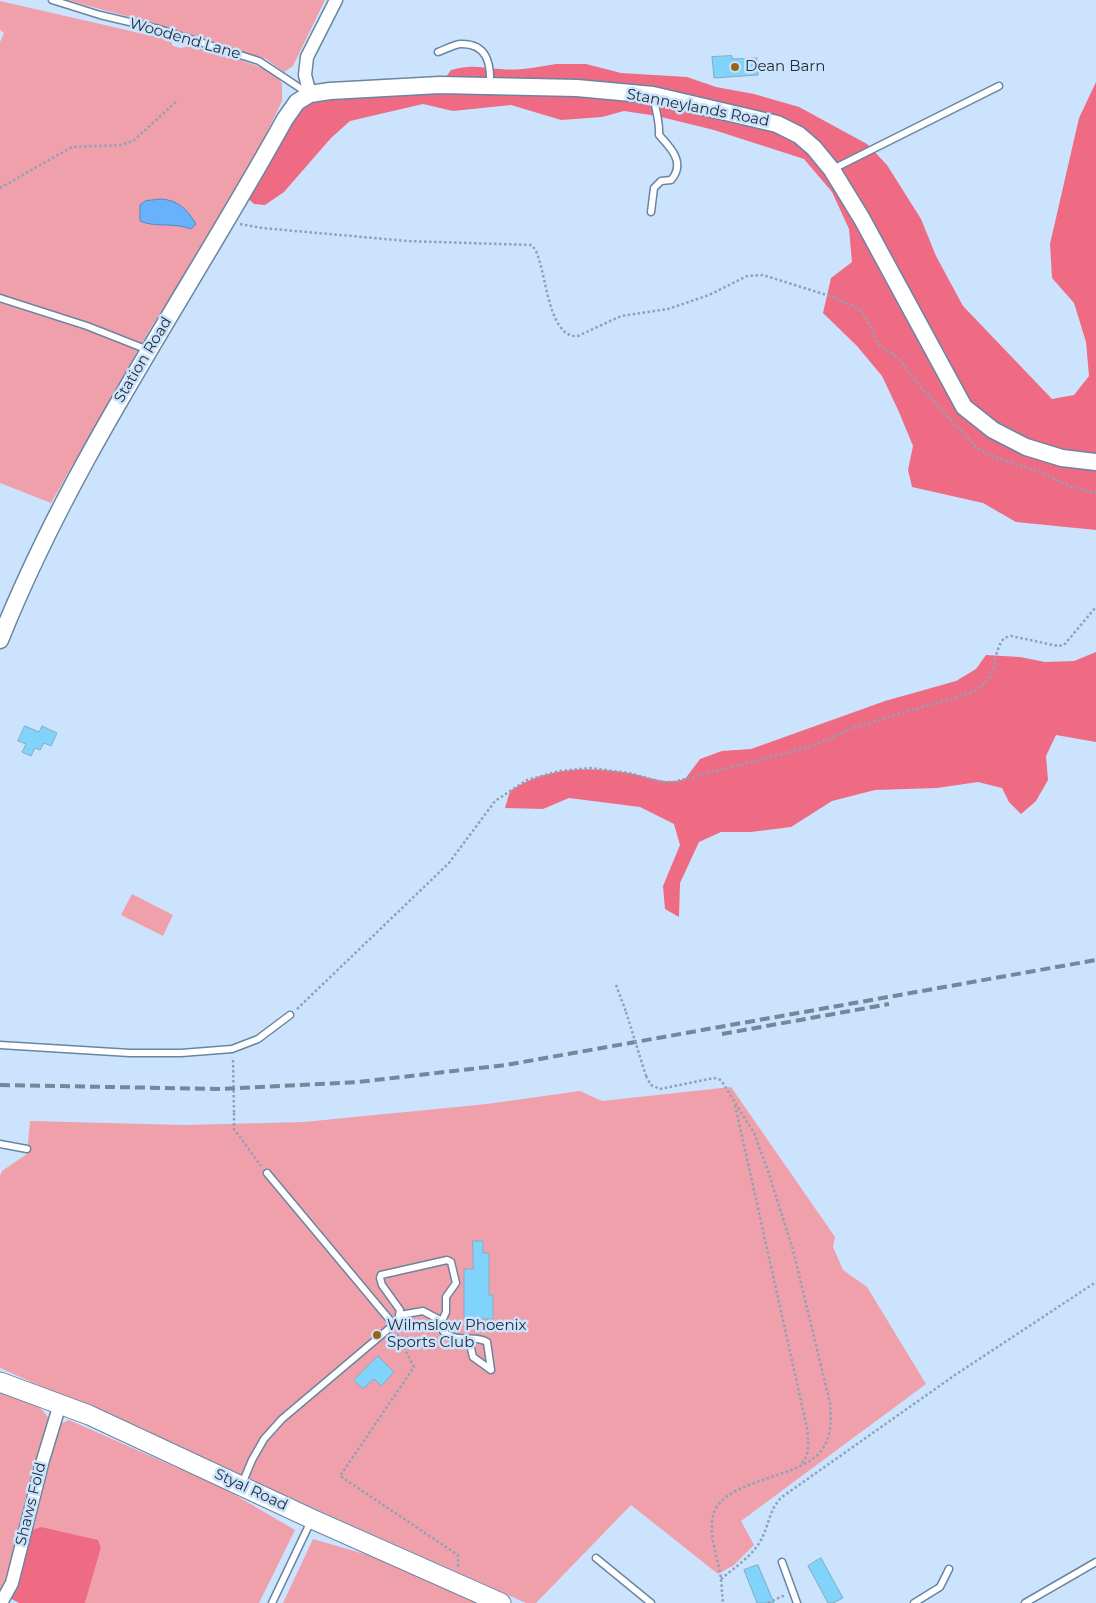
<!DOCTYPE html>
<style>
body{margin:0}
canvas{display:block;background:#cbe3fc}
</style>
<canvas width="1096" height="1603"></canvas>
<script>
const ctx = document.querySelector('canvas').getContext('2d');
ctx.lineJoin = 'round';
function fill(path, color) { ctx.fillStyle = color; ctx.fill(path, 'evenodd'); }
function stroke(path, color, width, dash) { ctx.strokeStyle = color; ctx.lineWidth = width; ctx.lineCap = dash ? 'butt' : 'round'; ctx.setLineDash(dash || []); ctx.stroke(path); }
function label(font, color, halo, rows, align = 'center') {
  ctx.font = font + ' Montserrat,sans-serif'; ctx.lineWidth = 5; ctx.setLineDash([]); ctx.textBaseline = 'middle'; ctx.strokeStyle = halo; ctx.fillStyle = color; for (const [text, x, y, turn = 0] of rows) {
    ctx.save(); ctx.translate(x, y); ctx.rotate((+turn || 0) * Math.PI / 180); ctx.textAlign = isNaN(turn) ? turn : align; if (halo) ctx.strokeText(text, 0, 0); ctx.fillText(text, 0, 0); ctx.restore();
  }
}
fill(new Path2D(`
 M66,0H325L293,66L284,72L266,59L145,21Z
 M0,1L170,40L173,46L181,48L188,46L220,53L263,68L279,79L282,84V101L264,139L191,265L150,329L51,503L0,483V42L4,33L0,30Z
 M132,894L173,915L163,936L121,915Z
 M731,1087L835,1237L833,1247L843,1270L867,1287L926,1384L741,1521L754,1545L734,1565L718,1574L631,1505L536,1603H526L0,1368V1176L2,1171L27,1154L30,1121L185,1125L304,1122L487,1104L580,1091L602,1101Z
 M0,1391C17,1397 40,1402 49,1419L25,1500L6,1582L0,1592Z
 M69,1420L223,1488L295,1530L259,1603H85L101,1548L27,1532L60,1424Z
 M313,1539L385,1560L483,1603H283Z`), '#f0a0ab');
fill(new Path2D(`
 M556,64H586L621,73L687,77L716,87L754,94L799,107L867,144L887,165L921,219L936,256L963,306L1052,399L1074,395L1089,376L1086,342L1074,303L1052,278L1050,244L1079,118L1096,82V530L1016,522L983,503L912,487L908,470L913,446L899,412L882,376L857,346L823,313L831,278L852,262L849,229L832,192L804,159L714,130L657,116L624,111L602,117L561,120L511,105L453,111L423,104L350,121L331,138L284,192L265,205L254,204L243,194L297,102L440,85L451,70C473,64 479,68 501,69C519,71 537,67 556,64Z
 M1096,652V742L1056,735L1046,756L1048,780L1036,801L1021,814L1009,802L1002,788L978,782L937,788L875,790L832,801L791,827L751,832H721L699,842L680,883L679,917L665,909L663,886L680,845L674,824L640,807L569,798L543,809L505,808L510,791C545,767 587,766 629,773C650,777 664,785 685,779L700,759L722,751L751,749L885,701L956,681L976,669L986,655L1020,657L1045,662L1074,661Z
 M41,1527L98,1540L101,1548L85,1603H19L10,1598L27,1532Z`), '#ef6b84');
const water = new Path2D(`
 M161,199C178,200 187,209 196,224L191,229C173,222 155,228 140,221V205L145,201Z`);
fill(water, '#68b1fb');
stroke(water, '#538ac1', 1);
const building = new Path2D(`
 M732,56V59L757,58L758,75L714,78L712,57Z
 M25,726L39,732L42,726L57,733L51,746L44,743L40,750L35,748L31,756L22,752L26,744L18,741Z
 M473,1241H483V1253H489V1295H493V1319H464V1269H473Z
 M378,1356L394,1372L381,1386L374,1379L363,1389L354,1380Z
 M821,1558L843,1598L833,1603H828L808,1566Z
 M758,1565L774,1603H757L744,1570Z`);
fill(building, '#80d3fb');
stroke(building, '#83acc1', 1);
const service = new Path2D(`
 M52,0L100,15L159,29L259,61L309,94
 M438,52C444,50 453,45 460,44C487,43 491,63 490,85
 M833,169L999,86
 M651,212L654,188L661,181L671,180C686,163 671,148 659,135C660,121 655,110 654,97
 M0,298L87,326L148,350
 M0,1045L130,1053H181L232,1049L258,1039L290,1015
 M0,1144L27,1149
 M267,1173L394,1325
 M442,1321L443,1331C456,1344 475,1334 487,1342L491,1370L473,1357L469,1340
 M242,1484L252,1460L264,1439L282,1419L398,1321L400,1310L382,1285L380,1278L381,1275L447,1260L451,1262L456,1283L446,1297V1312L442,1321L423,1311L400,1315
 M596,1558L651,1603
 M782,1562L797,1603
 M272,1603L311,1521
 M914,1603L940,1587L949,1569
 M1025,1603L1096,1562`);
const minor = new Path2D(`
 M310,94L305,75L307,57L336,0
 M1,1603L12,1583L43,1460L60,1404`);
const tertiary = new Path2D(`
 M0,640C74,455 189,293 285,119L297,102L310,94L330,91L440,85L577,88L653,95L777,124L799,135L814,148L832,170L862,219L964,407L993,430L1026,447L1062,458L1096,462`);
const secondary = new Path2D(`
 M0,1382L89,1415L312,1519L501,1603`);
stroke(service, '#6a85a2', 9);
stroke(minor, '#6a85a2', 15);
stroke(tertiary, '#6a85a2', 19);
stroke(secondary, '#6a85a2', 21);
stroke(new Path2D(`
 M0,188L72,147L121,145L133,141L177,101
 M240,224L262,228L407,241L531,245C547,255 544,339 578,336L621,316L668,309L709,295L747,276L763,275L833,297L859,309L866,318L878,344L899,359L919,385L977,448L999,459L1043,473L1069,486L1096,493
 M616,985L626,1012
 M297,1009L449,863L495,801L527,780L559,771L591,768L629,773L662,782H673L813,746L855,727L973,692C1004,672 988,660 1004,638L1011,636L1058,646L1064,645L1096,607
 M646,1076L651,1085L660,1089L714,1078L721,1080L754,1133L768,1171L793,1250L830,1403C831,1419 832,1437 821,1451C800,1479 721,1479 713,1516C708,1537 719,1559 721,1580C722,1588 722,1595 723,1603
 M735,1105L807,1428C808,1442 811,1453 801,1464
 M234,1113V1129L261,1166
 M397,1334L414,1367L340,1476L458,1555V1567
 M721,1579C735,1567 754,1555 762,1538C769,1524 770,1508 782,1497L955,1375L1096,1282
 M768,1603L785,1595`), '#8ea2b6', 2.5, [2.5, 2.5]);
stroke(service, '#fff', 6);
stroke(minor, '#fff', 12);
stroke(tertiary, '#fff', 16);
stroke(secondary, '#fff', 19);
stroke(new Path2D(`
 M722,1034L889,1004
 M0,1085L221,1089L358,1082L506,1065L1096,960`), '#758799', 4, [10, 5]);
stroke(new Path2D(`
 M626,1012L646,1076
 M233,1060L234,1113`), '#8ea2b6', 2.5, [2.5, 2.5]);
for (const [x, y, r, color] of [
 [735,67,5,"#98641a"],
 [377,1335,5,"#98641a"]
]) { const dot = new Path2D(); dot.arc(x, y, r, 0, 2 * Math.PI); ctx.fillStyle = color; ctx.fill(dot); stroke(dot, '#cbe3fc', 2); }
label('15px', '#232e3a', '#cbe3fc', [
 ["Woodend Lane",185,39,16],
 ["Stanneylands Road",698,108,11],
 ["Station Road",143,360,-59],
 ["Styal Road",251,1490,25],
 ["Shaws Fold",31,1504,-76]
]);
label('15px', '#232e3a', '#cbe3fc', [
 ["Dean Barn",745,67],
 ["Wilmslow Phoenix",387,1326],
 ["Sports Club",387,1343]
], 'left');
</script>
